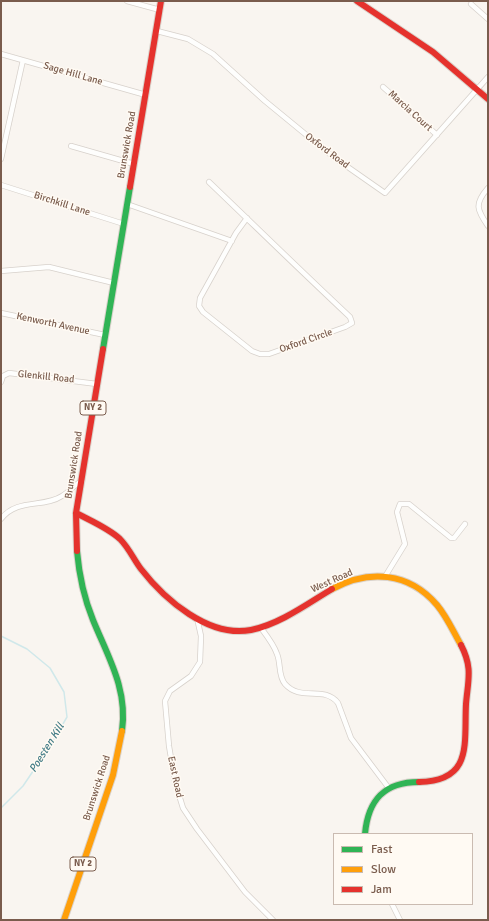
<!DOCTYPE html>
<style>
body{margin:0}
#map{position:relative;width:489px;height:921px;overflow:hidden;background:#f9f5f0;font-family:Signika,sans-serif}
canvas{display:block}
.frame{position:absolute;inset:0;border:2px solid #7a5c4d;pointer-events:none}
.legend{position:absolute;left:333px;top:833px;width:140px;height:72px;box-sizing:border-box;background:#fffaf3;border:1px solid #cabbb1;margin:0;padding:5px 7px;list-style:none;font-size:12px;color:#7a5c4d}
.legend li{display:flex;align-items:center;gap:8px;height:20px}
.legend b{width:20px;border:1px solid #cabbb1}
</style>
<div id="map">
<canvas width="489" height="921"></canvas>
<div class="frame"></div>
<ul class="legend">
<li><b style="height:5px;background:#30b455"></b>Fast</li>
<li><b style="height:5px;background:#ff9f0a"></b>Slow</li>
<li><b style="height:5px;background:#e5322d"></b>Jam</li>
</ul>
</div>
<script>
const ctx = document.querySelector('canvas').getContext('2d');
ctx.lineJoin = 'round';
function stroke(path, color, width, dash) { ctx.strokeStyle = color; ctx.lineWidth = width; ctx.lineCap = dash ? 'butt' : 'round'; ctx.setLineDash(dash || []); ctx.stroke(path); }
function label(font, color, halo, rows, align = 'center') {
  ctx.font = font + ' Signika,sans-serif'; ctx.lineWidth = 3; ctx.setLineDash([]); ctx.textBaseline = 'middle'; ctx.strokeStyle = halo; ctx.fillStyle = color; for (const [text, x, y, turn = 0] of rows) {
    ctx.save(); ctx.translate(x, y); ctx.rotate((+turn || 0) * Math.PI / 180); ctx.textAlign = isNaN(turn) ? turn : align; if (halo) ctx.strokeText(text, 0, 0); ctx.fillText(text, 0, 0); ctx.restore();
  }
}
stroke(new Path2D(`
 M1,636L27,649L50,668L64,692L67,717L50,746L23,786L1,808`), '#d0e8ea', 1.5);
const street = new Path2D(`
 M127,1L160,10
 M471,4L488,19
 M157,31L188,39L213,54L265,101L332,156L385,193L488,77
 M1,54L146,95
 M383,87L437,135
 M71,146L134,164
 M1,159L23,60
 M209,182C256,227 303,273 350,317L352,323L345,327L269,354H260L252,351L203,312L199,306L200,298L236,233L247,218
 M1,185L124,224
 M488,188C474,204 477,210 488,226
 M127,204L232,241
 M1,271L49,267L114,283
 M1,313L105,335
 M1,382L3,376L9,373L97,384
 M1,519C17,498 44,508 62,496C70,492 73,485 82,481
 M386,575L405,544L397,512L400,504H409L451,538H454L465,524
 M197,618L201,636L200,662L191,676L170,691L165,701L169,746L175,782L183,808L197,829L245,892L273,920
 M261,628C267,636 274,645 277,654C281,663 278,676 285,684C301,702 324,685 338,703L351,738L388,787
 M392,904L400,920`);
const fast = new Path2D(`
 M103,349L130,187
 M77,551C79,574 84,598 93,620C108,657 128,689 122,731
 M365,834C368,800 384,782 419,782`);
const slow = new Path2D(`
 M332,589C369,569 409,572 437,605C447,617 453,631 461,645
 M64,920L113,775L122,731`);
const jam = new Path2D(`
 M357,1L433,52L488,99
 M130,187L161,1
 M76,513C91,521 108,528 120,539C129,548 134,560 141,569C165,600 209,638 251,630C280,624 307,604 332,589
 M77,551L76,513L103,349
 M419,782C473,781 464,744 466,704C468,680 473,668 461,645`);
stroke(street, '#d7d1cb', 6);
stroke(fast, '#d9d2cb', 8);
stroke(slow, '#d9d2cb', 8);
stroke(jam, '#d9d2cb', 8);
stroke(street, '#fefefd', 4.5);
stroke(fast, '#30b455', 6);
stroke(slow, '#ff9f0a', 6);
stroke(jam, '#e5322d', 6);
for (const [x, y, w] of [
 [93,408,26],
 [83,864,26]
]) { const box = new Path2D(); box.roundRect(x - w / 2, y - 7, w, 14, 3); ctx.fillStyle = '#fffaf3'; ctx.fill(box); stroke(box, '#7a5c4d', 1); }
label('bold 9px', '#7a5c4d', null, [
 ["NY 2",93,408],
 ["NY 2",83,864]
]);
label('10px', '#7a5c4d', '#fffaf3', [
 ["Sage Hill Lane",73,74,16],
 ["Marcia Court",410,111,42],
 ["Brunswick Road",127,145,-80],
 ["Oxford Road",327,151,37],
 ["Birchkill Lane",62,204,18],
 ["Kenworth Avenue",53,324,12],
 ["Oxford Circle",306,341,-19],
 ["Glenkill Road",46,377,6],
 ["Brunswick Road",74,465,-81],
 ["West Road",332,581,-24],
 ["East Road",175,777,78],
 ["Brunswick Road",97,788,-72]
]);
label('italic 11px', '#437c86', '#fffaf3', [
 ["Poesten Kill",47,748,-58]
]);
</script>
